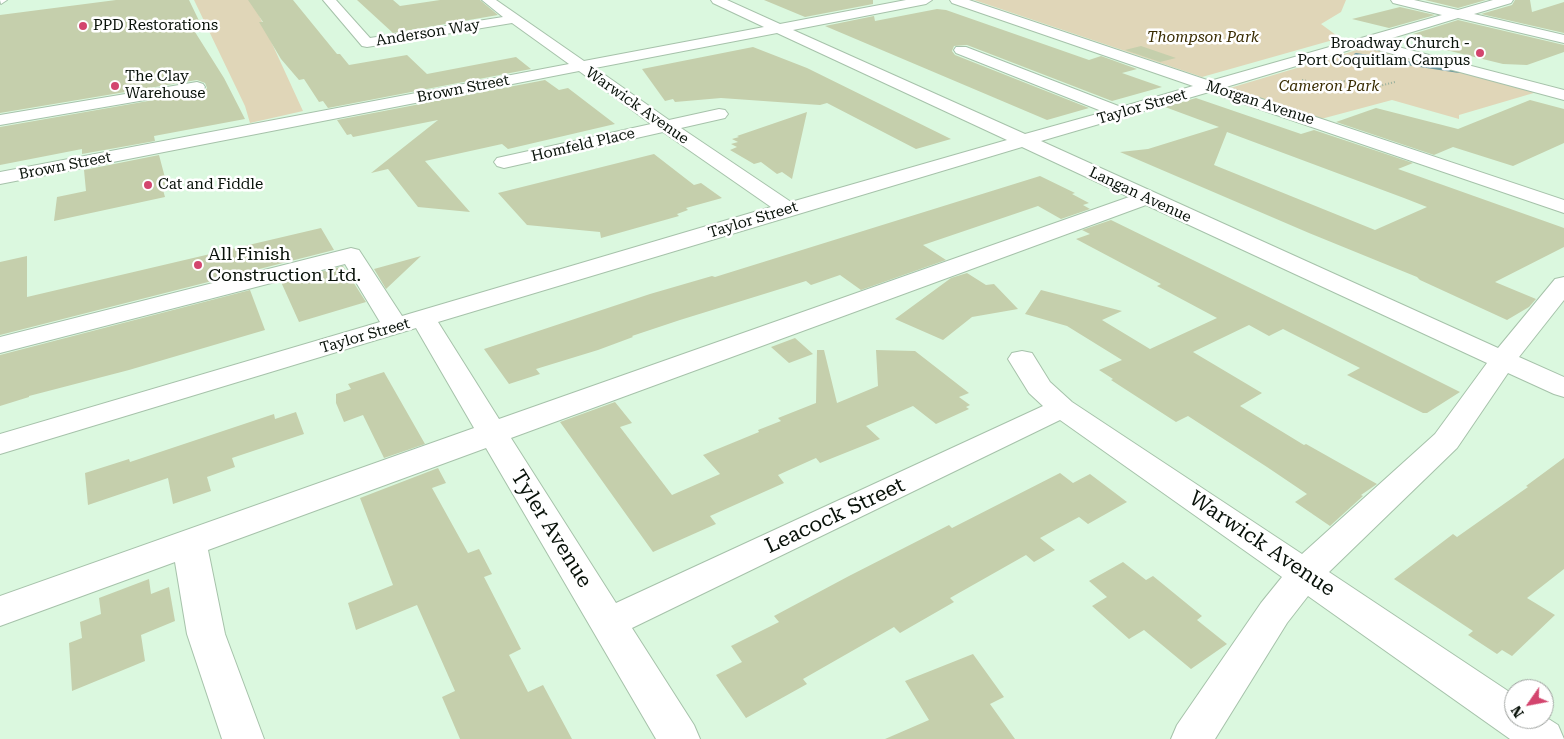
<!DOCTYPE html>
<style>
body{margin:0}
#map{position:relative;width:1564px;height:739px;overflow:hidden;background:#dbf8df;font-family:"Roboto Serif",serif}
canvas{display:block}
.north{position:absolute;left:1504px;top:679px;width:50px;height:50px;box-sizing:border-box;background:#fff;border:1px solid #9ca09d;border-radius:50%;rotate:237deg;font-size:14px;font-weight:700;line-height:20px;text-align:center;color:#081109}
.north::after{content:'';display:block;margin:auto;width:18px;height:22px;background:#d3456e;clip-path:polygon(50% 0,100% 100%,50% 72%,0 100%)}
</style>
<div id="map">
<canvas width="1564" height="739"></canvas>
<div class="north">N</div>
</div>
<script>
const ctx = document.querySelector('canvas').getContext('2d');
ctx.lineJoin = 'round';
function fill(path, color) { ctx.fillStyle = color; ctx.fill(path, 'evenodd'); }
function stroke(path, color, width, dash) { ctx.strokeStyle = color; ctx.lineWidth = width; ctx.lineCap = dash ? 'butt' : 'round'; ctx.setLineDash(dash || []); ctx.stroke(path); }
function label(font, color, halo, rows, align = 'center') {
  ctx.font = font + ' "Roboto Serif",serif'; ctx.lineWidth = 5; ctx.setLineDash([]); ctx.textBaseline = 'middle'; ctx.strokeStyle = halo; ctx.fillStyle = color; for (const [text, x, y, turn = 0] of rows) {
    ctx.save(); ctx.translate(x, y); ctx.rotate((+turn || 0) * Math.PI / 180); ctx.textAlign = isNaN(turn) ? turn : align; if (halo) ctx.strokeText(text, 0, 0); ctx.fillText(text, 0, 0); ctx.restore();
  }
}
fill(new Path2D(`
 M194,0H252L303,111L250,123L245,106Z
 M974,0H1346L1341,12L1321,24L1340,38L1202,77Z
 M1367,47L1537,92L1459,115V119L1392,100L1321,119L1230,88Z`), '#e0d6b8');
stroke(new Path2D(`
 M1356,55L1459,71`), '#6d999f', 4);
fill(new Path2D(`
 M116,0H189L204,31L195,32L224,78L245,119L154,136L155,141L82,154V149L0,165V127L205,91L207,88L205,83L197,80L0,113V15Z
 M248,0H293L337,54H340L349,65L407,55L427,74L516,57L531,69L328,108L323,101L319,102L304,79L299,80L281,59L259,22H263Z
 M357,0H393L400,6L440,0H480L498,15L393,33Z
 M764,0H873V4L805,17Z
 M1425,0H1486L1458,8Z
 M1515,0H1530L1532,12L1564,2V33L1481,14L1512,5Z
 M1400,7L1435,15L1389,28L1352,19Z
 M937,9L946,10L1089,60L1101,56L1137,69L1122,73L1162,87L1112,101L967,45L954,46L952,51L955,55L1089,108L1047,120L825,26L874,16L875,21Z
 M1458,20L1564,45V52L1527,65L1503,64L1442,49L1455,44L1413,34Z
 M1141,46L1176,58L1160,62L1125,50Z
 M753,47L807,68L951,139L916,149L827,103L820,105L721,98L675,102L673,99L665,101L642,69Z
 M545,80L559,90L568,88L615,124L508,149L502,144L425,161L470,212L418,207L388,169L371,173L438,120L353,137L351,134L347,135L337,120Z
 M1196,98L1301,134L1314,130L1413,163L1398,169L1564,228V247L1495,282L1536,299L1529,307L1507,320L1420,280L1417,277L1309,233L1120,152L1148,149L1219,127L1165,107ZM1227,132L1404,198L1427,207L1375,230L1214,165Z
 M1530,100L1564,109V143L1513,166L1453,147L1434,155L1336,122L1376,108L1458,129Z
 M807,112L792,179L782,172L777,174L761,162L754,164L730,150L737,147L731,144L738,142L732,139L739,137L737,136Z
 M654,154L694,185L701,183L722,198L686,208L688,210L677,214L679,216L601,238L600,232L527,225L498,193Z
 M159,155L168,189L163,190L165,197L54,221L57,197L86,191L84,170Z
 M1040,176L1075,193L1072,194L1089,203L1083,205L1090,209L1061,219L1038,206L923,245L946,260L861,290L840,275L811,285L806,281L680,320L632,336L633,337L598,350L536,369L540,374L509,384L484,349L650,294L712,276L715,277Z
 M1111,220L1330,327L1460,392L1427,413H1423L1347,375L1360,368L1283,329L1269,336L1249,325L1193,352L1262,393L1240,406L1304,445L1306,444L1377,484L1361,495L1363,496L1330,526L1295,502L1307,494L1267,467L1188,416L1176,422L1111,380L1113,379L1099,370L1122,360L1067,326L1025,314L1041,290L1122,311L1102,320L1150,349L1217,318L1157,286L1161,284L1076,239L1090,234L1082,230Z
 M321,228L334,250L0,335V262L27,256V297Z
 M421,256L386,289L374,269Z
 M343,266L366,302L299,322L281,282Z
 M967,273L986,285L994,284L1018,309L972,317L943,340L895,319L951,278Z
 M250,290L265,330L129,370L29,396V397L0,406V355Z
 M795,338L813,354L789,363L771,347Z
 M817,350H824L837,403L878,386L876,350L915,351L969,393L959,397L970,405L966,407L969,409L936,424L913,406L866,426L880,439L820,463L816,458L778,475L784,483L710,516L716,524L653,552L560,422L615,402L632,423L620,427L672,495L720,474L703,455L759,432L758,430L781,421L778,418L816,403Z
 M384,372L425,444L384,458L363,415L344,422L336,403V394L351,389L348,384Z
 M296,412L304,434L232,458L235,467L207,477L211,491L173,504L168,478L88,505L85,473L129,459L130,462L274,414L275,419Z
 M1564,458V569L1527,598L1555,615L1512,656L1502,650L1497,654L1468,635L1473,631L1394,579L1453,534L1457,537L1528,487L1526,486Z
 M438,468L446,483L432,488L468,553L479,549L492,574L484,577L521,649L509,655L528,692L543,685L572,739H460L442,697L455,691L417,605L356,630L348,603L393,585L360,498Z
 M1060,473L1073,483L1090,474L1127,502L1088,524L1079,517L1040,538L1055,550L1034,562L1026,555L950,598L954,602L900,633L894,627L803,679L807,684L746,718L716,675L742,662L731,646L779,622L774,616L849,576L949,525L952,528Z
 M1123,562L1146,580L1153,576L1202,616L1197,620L1227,644L1191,669L1144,630L1129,639L1092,606L1107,597L1089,581Z
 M149,579L151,594L169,587L175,621L141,635L145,661L72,691L69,643L82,638L80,622L101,614L99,598Z
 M973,654L1004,697L990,704L1015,739H885L929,720L905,681Z`), '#c5cfac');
const minor = new Path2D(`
 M323,0H336L370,38L503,17L482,0H496L584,61L764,27L713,3L711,0H727L780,24L906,0H932L926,4L793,30L1025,134L1104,112L956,53L954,50L956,47H966L1121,107L1193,86L952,3L950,0H969L1210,81L1442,15L1393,3L1391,0H1414L1458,10L1493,0H1513L1511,3L1474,14L1564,35V43L1458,18L1379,42L1564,90V100L1363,46L1226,87L1564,200V213L1209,92L1041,141L1498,348L1555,279L1564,277V300L1519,357L1564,377V397L1554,394L1508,373L1457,448L1329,572L1514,695V719H1544V716L1558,725L1564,739H1510L1308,596L1287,623L1215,739H1171L1177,725L1261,603L1282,577L1060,420L632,628L694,725L700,739H656L486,448L208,550L225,634L264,739H222L187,634L175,562L0,626V596L474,428L416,328L0,454V434L380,322L345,264L0,353V337L351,248L359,250L402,316L771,207L663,132L504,168L497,166L494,162L497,158L651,124L579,71L0,184V172L569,64L512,23L367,47L362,46ZM777,33L1007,140L791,202L681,128L725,118L728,114L725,110L719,109L669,120L595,68ZM1022,147L1129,197L499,419L438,322ZM1146,205L1487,363L1435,434L1302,554L1072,402L1050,382L1032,353L1022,351L1012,353L1008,359L1029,393L1043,406L616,603L511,438Z
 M197,82L203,84L205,87L203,90L0,125V115Z`);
const major = new Path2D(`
 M0,0H7L1,4Z`);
stroke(minor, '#a6c2aa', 2);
stroke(major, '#a6c2aa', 2);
stroke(new Path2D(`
 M1302,80L1312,82L1350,81L1379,86L1395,82`), '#99b09c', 2, [1, 2]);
fill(minor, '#fff');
fill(major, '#fff');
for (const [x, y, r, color] of [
 [83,26,5,"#d3456e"],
 [1480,53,5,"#d3456e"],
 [115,86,5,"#d3456e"],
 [148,185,5,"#d3456e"],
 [198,265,5,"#d3456e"]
]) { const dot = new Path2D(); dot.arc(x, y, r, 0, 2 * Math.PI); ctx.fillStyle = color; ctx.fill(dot); stroke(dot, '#fff', 2); }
label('15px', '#081109', '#fff', [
 ["PPD Restorations",93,26],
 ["Broadway Church -",1470,44,"right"],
 ["Port Coquitlam Campus",1470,61,"right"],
 ["The Clay",125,77],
 ["Warehouse",125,94],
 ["Cat and Fiddle",158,185]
], 'left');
label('15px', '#081109', '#fff', [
 ["Anderson Way",428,33,-9],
 ["Brown Street",463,89,-11],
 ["Morgan Avenue",1260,103,18],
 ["Warwick Avenue",637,106,35],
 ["Taylor Street",1142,107,-16],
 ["Homfeld Place",583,145,-13],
 ["Brown Street",65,166,-11],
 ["Langan Avenue",1140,195,25],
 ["Taylor Street",753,220,-17],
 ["Taylor Street",365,336,-16]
]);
label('italic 15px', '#382b00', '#fff', [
 ["Thompson Park",1203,38],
 ["Cameron Park",1329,87]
]);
label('18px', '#081109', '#fff', [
 ["All Finish",208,255],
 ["Construction Ltd.",208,276]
], 'left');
label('21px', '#081109', '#fff', [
 ["Leacock Street",835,516,-25],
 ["Tyler Avenue",551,529,58],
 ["Warwick Avenue",1262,544,34]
]);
</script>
